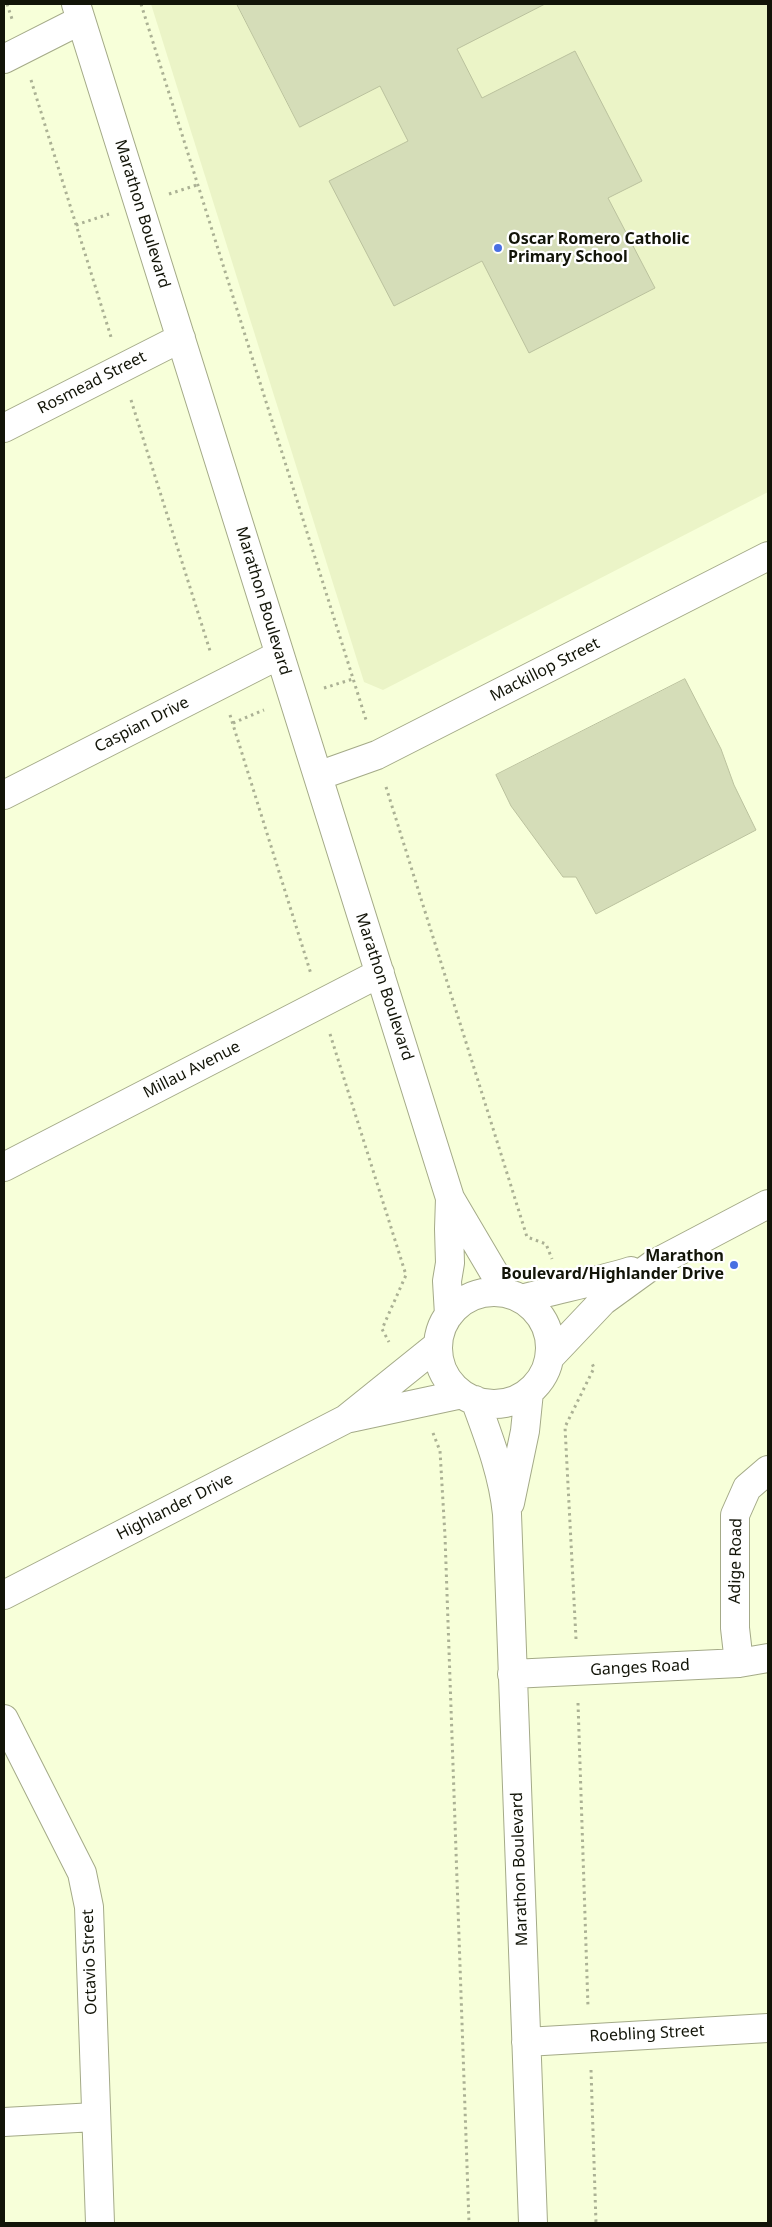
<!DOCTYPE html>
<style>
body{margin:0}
#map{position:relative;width:772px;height:2227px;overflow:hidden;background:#f7ffd9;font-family:"Noto Sans",sans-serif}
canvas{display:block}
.frame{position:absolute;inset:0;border:5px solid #121408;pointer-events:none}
</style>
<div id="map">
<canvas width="772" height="2227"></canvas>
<div class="frame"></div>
</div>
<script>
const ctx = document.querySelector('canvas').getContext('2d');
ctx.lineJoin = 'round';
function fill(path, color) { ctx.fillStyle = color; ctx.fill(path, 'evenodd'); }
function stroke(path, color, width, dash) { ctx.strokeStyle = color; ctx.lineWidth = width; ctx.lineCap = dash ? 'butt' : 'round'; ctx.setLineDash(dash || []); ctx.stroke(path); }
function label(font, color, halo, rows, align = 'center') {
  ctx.font = font + ' "Noto Sans",sans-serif'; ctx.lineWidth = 4.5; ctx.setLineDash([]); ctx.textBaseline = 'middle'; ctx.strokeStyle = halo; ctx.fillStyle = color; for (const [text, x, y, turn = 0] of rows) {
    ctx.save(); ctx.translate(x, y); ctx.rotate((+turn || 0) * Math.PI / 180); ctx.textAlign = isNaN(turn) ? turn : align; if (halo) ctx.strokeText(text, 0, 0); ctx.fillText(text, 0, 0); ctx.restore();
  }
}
fill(new Path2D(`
 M151,4H768V492L383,690L364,682Z`), '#ebf4c7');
const building = new Path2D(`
 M237,4H545L457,49L482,98L575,51L642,181L608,198L655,288L529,353L482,261L394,306L329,181L408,141L380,86L300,127Z
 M685,679L721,749L734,785L756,830L596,914L576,877H563L511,806L496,775Z`);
fill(building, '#d5ddb8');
stroke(building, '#bbc29e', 1);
const minor = new Path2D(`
 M76,4L450,1198L506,1293
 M4,59L81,20
 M4,428L181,338
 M318,776L377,755L768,556
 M4,795L279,655
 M4,1167L380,973
 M438 1348a56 56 0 1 1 112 0a56 56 0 1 1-112 0Z
 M521,1299C558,1289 595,1282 631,1271
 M449,1315L447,1281L450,1263L449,1229L450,1198
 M549,1358L603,1301L654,1264L768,1204
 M475,1400C489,1438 503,1474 507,1514L533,2223
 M350,1418L462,1394
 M510,1503L525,1431L529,1392
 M4,1595L346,1419L438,1345
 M739,1663L735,1628V1515L747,1488L768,1470
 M512,1674L739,1663L768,1658
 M4,1719L82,1873L89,1907L100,2223
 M526,2042L768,2028
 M4,2122L95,2117`);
stroke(minor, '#a4aa88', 30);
stroke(new Path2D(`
 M7,4L12,19
 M141,4L367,723
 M31,80L111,337
 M169,194L197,185
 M76,225L109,214
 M131,400L211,654
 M324,688L353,679
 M230,715L311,974
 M233,723L264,710
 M386,787L527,1237L546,1244L552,1259
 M330,1034L406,1275L382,1329L389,1342
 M433,1433L440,1451L445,1536L469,2223
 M576,1639L565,1427L594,1368L591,1361
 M578,1703L588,2007
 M591,2070L596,2223`), '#abb194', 3, [2.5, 4]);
stroke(minor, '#fff', 28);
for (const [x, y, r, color] of [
 [498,248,5,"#496fe2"],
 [734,1265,5,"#496fe2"]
]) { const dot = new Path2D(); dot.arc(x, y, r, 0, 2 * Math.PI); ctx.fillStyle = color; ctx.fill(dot); stroke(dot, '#fff', 2); }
label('16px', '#121408', '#fff', [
 ["Marathon Boulevard",142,214,73],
 ["Rosmead Street",92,383,-27],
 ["Marathon Boulevard",263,601,73],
 ["Mackillop Street",545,670,-27],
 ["Caspian Drive",142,725,-27],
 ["Marathon Boulevard",384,987,72],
 ["Millau Avenue",192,1070,-27],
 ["Highlander Drive",175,1507,-27],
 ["Adige Road",736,1561,-89],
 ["Ganges Road",640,1668,-3],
 ["Marathon Boulevard",520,1869,-92],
 ["Octavio Street",90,1962,-92],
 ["Roebling Street",647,2034,-3]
]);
label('bold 16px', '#121408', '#fff', [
 ["Oscar Romero Catholic",508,239],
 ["Primary School",508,257],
 ["Marathon",724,1256,"right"],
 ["Boulevard/Highlander Drive",724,1274,"right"]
], 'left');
</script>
